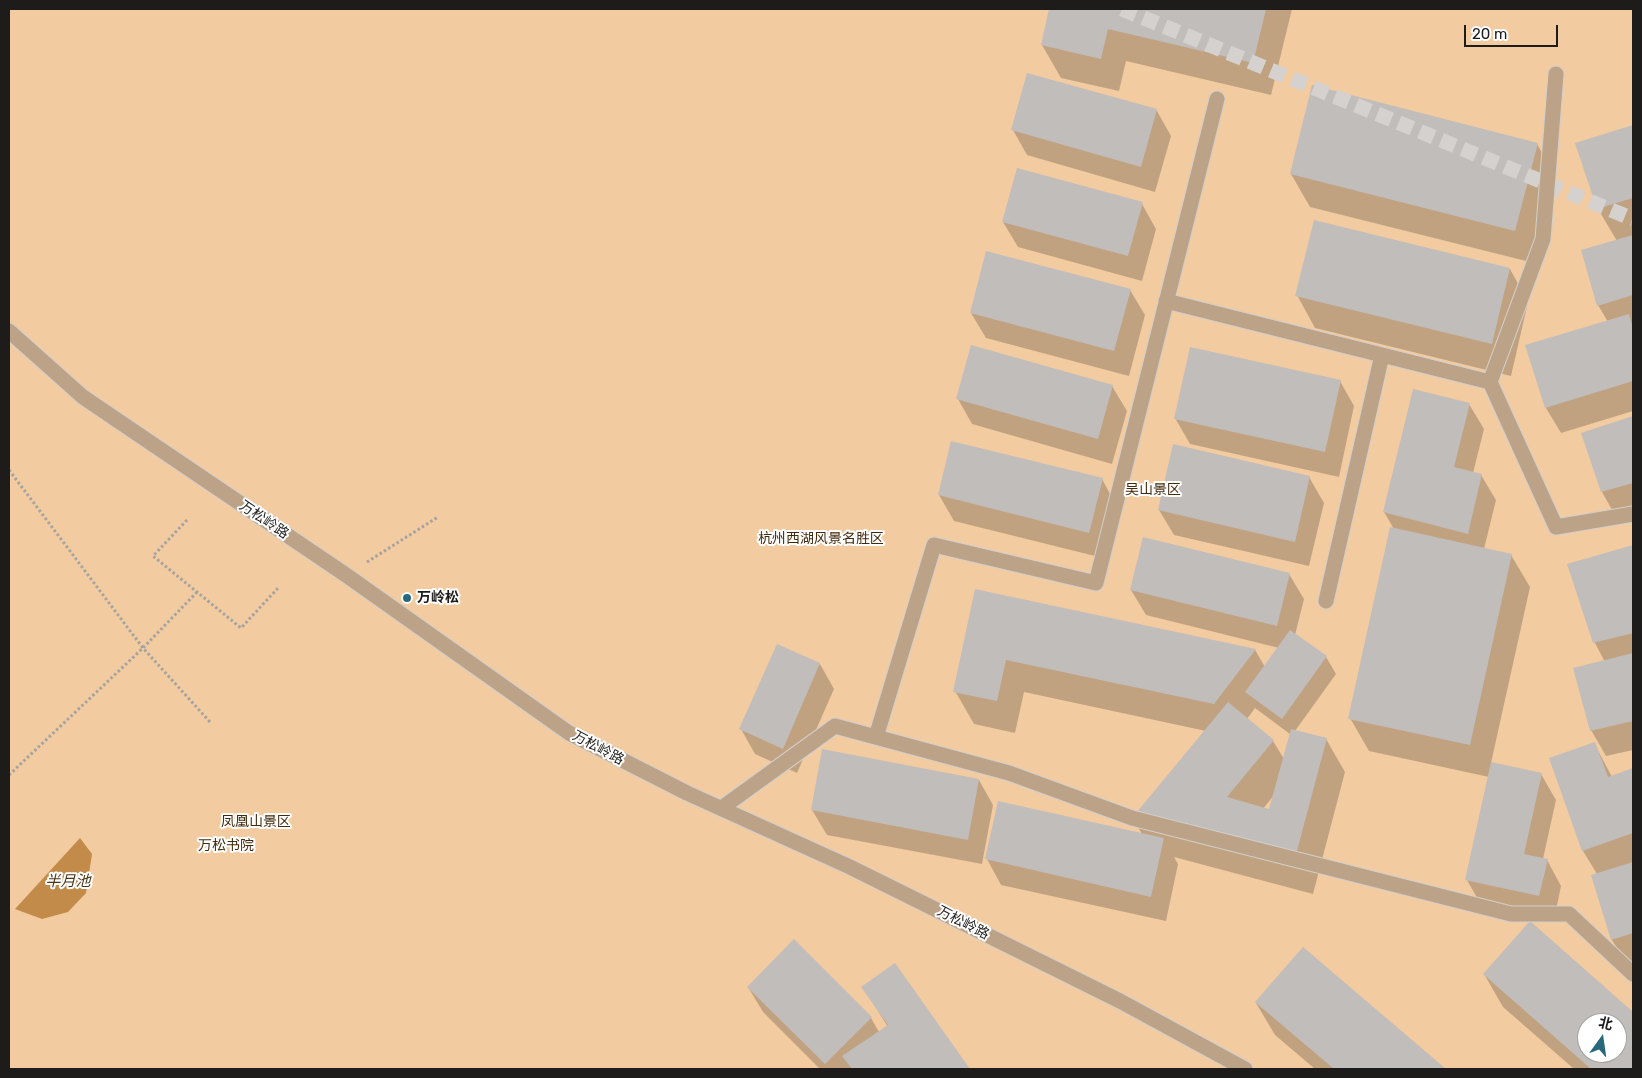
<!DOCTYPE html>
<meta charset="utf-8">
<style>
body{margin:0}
#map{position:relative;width:1642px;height:1078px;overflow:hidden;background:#f4f1ed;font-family:Rubik,"Noto Sans SC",sans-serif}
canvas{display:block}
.frame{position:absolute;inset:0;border:10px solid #1d1c1b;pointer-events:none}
.north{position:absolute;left:1577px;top:1013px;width:50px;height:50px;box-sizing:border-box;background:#fff;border:1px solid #a5a4a4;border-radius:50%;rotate:14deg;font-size:14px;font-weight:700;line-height:20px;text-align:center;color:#1d1c1b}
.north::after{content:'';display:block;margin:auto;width:18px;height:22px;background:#26697b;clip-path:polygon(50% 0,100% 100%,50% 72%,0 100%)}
.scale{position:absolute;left:1464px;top:25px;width:94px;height:22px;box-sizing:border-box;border:2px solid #1d1c1b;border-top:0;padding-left:6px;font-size:15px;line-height:18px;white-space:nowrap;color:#1d1c1b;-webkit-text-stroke:4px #fff;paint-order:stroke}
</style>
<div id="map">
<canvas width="1642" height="1078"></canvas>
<div class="frame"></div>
<div class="north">北</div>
<div class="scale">20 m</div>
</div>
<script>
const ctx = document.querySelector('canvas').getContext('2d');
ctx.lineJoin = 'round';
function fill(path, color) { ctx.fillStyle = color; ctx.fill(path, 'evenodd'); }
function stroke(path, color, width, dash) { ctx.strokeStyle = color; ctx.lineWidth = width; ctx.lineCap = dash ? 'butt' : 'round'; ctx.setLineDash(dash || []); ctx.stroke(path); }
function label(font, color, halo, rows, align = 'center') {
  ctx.font = font + ' Rubik,"Noto Sans SC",sans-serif'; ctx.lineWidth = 4; ctx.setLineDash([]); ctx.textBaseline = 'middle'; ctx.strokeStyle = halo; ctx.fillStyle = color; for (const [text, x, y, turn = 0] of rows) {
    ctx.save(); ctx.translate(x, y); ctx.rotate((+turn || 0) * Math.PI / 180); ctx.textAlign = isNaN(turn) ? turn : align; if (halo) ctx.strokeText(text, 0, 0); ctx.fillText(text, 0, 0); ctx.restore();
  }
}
fill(new Path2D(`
 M9,9H1633V1069H9ZM1587,1023H1617V1053H1587Z`), '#f2cba1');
fill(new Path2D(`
 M80,838L92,854L86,893L68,912L42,919L15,909Z`), '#c38b49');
fill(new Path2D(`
 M1051,9H1292L1271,95L1126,61L1119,91L1061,78L1042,45Z
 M1157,111L1171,136L1155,192L1027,155L1013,130Z
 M1633,126V411L1561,433L1546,408L1608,322L1598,305L1617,241L1598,209L1577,144Z
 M1537,144L1556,177L1534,263L1310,207L1291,174Z
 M1142,204L1156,229L1142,281L1018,247L1003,222Z
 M1510,269L1528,302L1511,376L1315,328L1297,295Z
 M1130,290L1145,315L1129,376L986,338L971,313Z
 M1340,381L1354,406L1339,477L1190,444L1175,418Z
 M1112,386L1127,411L1112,464L972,424L958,399Z
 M1469,404L1484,429L1473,473L1481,475L1496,500L1484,549L1511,555L1530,587L1491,763L1541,774L1556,800L1543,859L1547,860L1561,886L1554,920L1481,905L1467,880L1489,777L1369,751L1350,718L1394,529L1384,512Z
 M1633,417V512L1616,517L1602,492L1583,433Z
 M1309,477L1324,503L1309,566L1174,535L1159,510Z
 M1102,479L1116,505L1103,558L954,521L939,495Z
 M1633,547V750L1606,756L1591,730L1605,662L1595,643L1569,565Z
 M1289,574L1304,599L1295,635L1326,657L1336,674L1295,731L1326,739L1345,772L1313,894L1174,857L1178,864L1166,921L1001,885L987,859L1142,834L1133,819L1206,731L1024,692L1015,733L974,724L955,691L976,590L1255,650L1265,667L1279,648L1146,615L1131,590ZM1255,708L1290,734L1284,759L1273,741L1247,719ZM1274,795L1270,810L1263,809Z
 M820,664L834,689L797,773L755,754L741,729Z
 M1594,743L1612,777L1633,769V963L1627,965L1612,940L1597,874L1583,851L1550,759Z
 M979,780L993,805L982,864L827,835L812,810Z
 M1530,923L1633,1013V1069H1574L1503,1007L1484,974ZM1587,1023H1617V1053H1587Z
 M794,941L871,1018L879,1032L888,1027L863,987L895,965L969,1069H820L763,1012L748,987Z
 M1303,949L1444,1069H1315L1275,1035L1256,1003Z`), '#0003');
fill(new Path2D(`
 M1049,9H1266L1253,63L1108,29L1101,59L1041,45Z
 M1027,73L1157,109L1141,167L1011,130Z
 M1312,85L1538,143L1515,231L1290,174Z
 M1633,125V198L1597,209L1575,143Z
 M1017,168L1143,202L1128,256L1002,222Z
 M1314,220L1510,268L1492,344L1295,296Z
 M1633,235V295L1597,306L1581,250Z
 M986,251L1131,289L1114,351L970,313Z
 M1629,314L1633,329V381L1545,408L1525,345Z
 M971,345L1113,385L1098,439L956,399Z
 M1190,347L1341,380L1325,452L1174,419Z
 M1413,389L1470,403L1454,467L1482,474L1468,534L1383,512Z
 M1633,416V483L1601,492L1581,433Z
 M951,441L1103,478L1089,533L938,495Z
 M1173,444L1310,476L1295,542L1158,510Z
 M1390,527L1512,554L1470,745L1348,719Z
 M1143,537L1290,573L1277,626L1130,590Z
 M1633,545V633L1593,643L1567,564Z
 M975,589L1256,649L1214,704L1006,660L997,701L953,692Z
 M1290,630L1327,656L1282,719L1245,692Z
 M777,644L820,663L783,749L739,729Z
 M1633,653V721L1590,731L1573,668Z
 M1228,702L1274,740L1227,797L1269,809L1291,729L1327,738L1294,862L1132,818Z
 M1595,742L1608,777L1633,768V833L1582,851L1549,758Z
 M822,749L979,779L968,840L811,810Z
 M1491,762L1542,773L1524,854L1548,859L1539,896L1465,880Z
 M998,801L1164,838L1151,897L985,859Z
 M1633,862V933L1611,940L1591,875Z
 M1530,921L1633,1012V1069H1591L1483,974ZM1587,1023H1617V1053H1587Z
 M794,939L872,1017L825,1064L747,987Z
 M1303,947L1446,1069H1334L1255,1002Z
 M895,963L970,1069H852L842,1056L888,1025L861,987Z`), '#c0bdba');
stroke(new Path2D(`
 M1122,9L1633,219`), '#d4d1ce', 15, [15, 8]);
const minor = new Path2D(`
 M1166,301L1490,382L1556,527L1633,514
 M9,331L83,397L346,575L569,733L687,793L850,867L1120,1001L1245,1069
 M1490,382L1543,239L1556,74
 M1326,601L1382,355
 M876,737L934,545L1096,583L1217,99
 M723,807L835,726L1009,773L1132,818L1511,914H1569L1633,974`);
stroke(minor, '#d2cfcb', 17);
stroke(new Path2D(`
 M9,470L143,648L210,722
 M187,520L153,556L241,628L278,588
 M367,562L438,517
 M9,775L143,648L197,592`), '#a5a3a0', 3, [2.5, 2.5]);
stroke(minor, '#bca287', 15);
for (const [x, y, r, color] of [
 [407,598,5,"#26697b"]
]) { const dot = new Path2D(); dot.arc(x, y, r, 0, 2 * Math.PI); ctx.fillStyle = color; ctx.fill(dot); stroke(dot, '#fff', 2); }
label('14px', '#422b0d', '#fff', [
 ["吴山景区",1153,490],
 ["杭州西湖风景名胜区",821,539],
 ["凤凰山景区",256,822],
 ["万松书院",226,846]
]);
label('14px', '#1d1c1b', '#fff', [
 ["万松岭路",264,520,34],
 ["万松岭路",598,748,28],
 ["万松岭路",963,923,27]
]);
label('bold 14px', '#1d1c1b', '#fff', [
 ["万岭松",417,598]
], 'left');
label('italic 15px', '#4b3316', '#fff', [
 ["半月池",68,882]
]);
</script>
